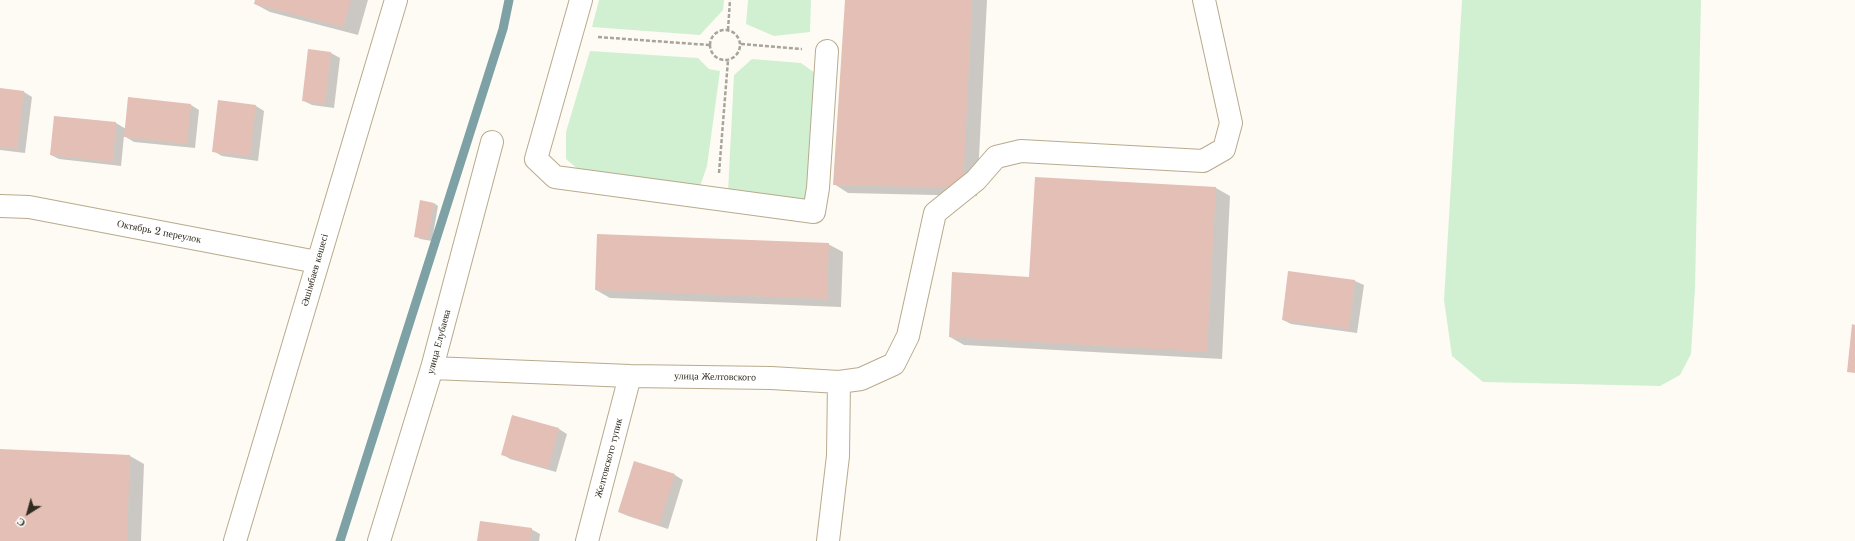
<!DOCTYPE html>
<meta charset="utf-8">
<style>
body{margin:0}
#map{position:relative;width:1855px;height:541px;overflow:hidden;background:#fefbf5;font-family:"Libre Baskerville",serif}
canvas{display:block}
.north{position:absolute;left:8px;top:493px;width:40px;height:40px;-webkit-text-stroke:3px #fff;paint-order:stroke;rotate:217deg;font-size:11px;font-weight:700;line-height:16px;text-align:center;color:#302b1f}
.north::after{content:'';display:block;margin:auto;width:14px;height:18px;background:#302b1f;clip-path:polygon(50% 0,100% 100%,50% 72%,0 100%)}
</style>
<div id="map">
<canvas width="1855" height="541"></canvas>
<div class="north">С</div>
</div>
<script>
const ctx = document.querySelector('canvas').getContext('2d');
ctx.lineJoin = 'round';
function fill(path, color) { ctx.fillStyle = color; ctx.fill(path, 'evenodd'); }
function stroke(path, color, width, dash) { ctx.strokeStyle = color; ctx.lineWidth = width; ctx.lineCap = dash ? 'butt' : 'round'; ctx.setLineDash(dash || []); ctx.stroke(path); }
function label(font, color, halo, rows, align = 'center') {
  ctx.font = font + ' "Libre Baskerville",serif'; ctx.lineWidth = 3.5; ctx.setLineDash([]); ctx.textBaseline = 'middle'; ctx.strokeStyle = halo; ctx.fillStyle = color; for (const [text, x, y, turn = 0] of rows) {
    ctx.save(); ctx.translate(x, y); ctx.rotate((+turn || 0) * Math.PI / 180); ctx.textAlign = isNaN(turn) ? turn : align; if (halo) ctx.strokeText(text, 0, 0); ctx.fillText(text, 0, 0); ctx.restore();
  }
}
fill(new Path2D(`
 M599,0H724L723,10L700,35L592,27Z
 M748,0H811L810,32L774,36L746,24Z
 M1462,0H1701L1695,288L1691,354L1680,375L1660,386L1483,382L1452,356L1444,300Z
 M590,51L698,58L709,69L720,71L707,166L697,195L587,177L566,159V132Z
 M752,59L801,63L815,73L811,153L805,200L728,192L734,75Z`), '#d1f0d1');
fill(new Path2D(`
 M256,0H368L358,35L270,12L255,4Z
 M846,0H987L977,196L848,193L834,184Z
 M309,50L331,53L340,58L334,108L312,105L304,101Z
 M0,90L24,92L32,97L25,153L0,150Z
 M191,105L199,110L195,148L134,142L124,136L121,166L59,159L51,155L55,117L116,123L126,129Z
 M256,106L264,111L258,161L222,156L213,151Z
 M1216,188L1230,196L1222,359L964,345L950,337L1030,278Z
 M434,203L438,206L432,241L420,239L416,236Z
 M828,244L843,252L841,307L610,298L596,290Z
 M1289,272L1355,281L1364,285L1357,333L1291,324L1283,320Z
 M559,429L567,434L556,472L510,459L502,454Z
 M0,450L130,456L144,464L141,541H0Z
 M675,475L683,480L668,529L628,516L619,512Z
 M531,529L540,534L539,541H478Z`), '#0003');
stroke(new Path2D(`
 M340,541L503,29L509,0`), '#7ea1a5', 9);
fill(new Path2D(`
 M255,0H351L343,27L254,4Z
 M845,0H972L963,188L833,185Z
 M308,49L331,52L325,104L302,101Z
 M0,88L24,91L17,149L0,147Z
 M128,97L191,104L187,144L124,137Z
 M218,100L256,105L250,156L212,152Z
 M54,116L116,122L113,162L50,155Z
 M1035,177L1216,187L1207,352L949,337L952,272L1029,277Z
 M420,200L434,203L428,239L414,237Z
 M597,234L829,243L827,299L595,290Z
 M1288,271L1355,280L1349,329L1282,320Z
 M1852,324L1855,325V373L1847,372Z
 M512,415L559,428L548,468L501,455Z
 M0,449L130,455L127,541H0Z
 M634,461L675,474L659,525L618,512Z
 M480,521L532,528L530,541H477Z`), '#e3bfb5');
const minor = new Path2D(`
 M581,0L536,159L555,177L814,212L818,188L827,51
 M0,206L29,207L317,262
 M432,368L630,376L771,378L839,382L838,456L828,541
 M839,382L861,379L894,364L908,336L935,213L976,180L996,157L1021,151L1203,161L1224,149L1231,123L1204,0
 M235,541L396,0
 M379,541L432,368L492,142
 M587,541L630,376`);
stroke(minor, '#b8aa8d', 24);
stroke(new Path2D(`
 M710 45a15 15 0 1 1 30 0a15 15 0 1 1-30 0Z
 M728,30L730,0
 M598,37L709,45
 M741,44L802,49
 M719,173L728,60`), '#a8a49c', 2.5, [4, 2]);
stroke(minor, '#fff', 22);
label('10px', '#302b1f', '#fff', [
 ["Октябрь 2 переулок",159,232,11],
 ["Әшімбаев көшесі",315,270,-74],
 ["улица Елубаева",439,342,-75],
 ["улица Желтовского",715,377,1],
 ["Желтовского тупик",609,458,-75]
]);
</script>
